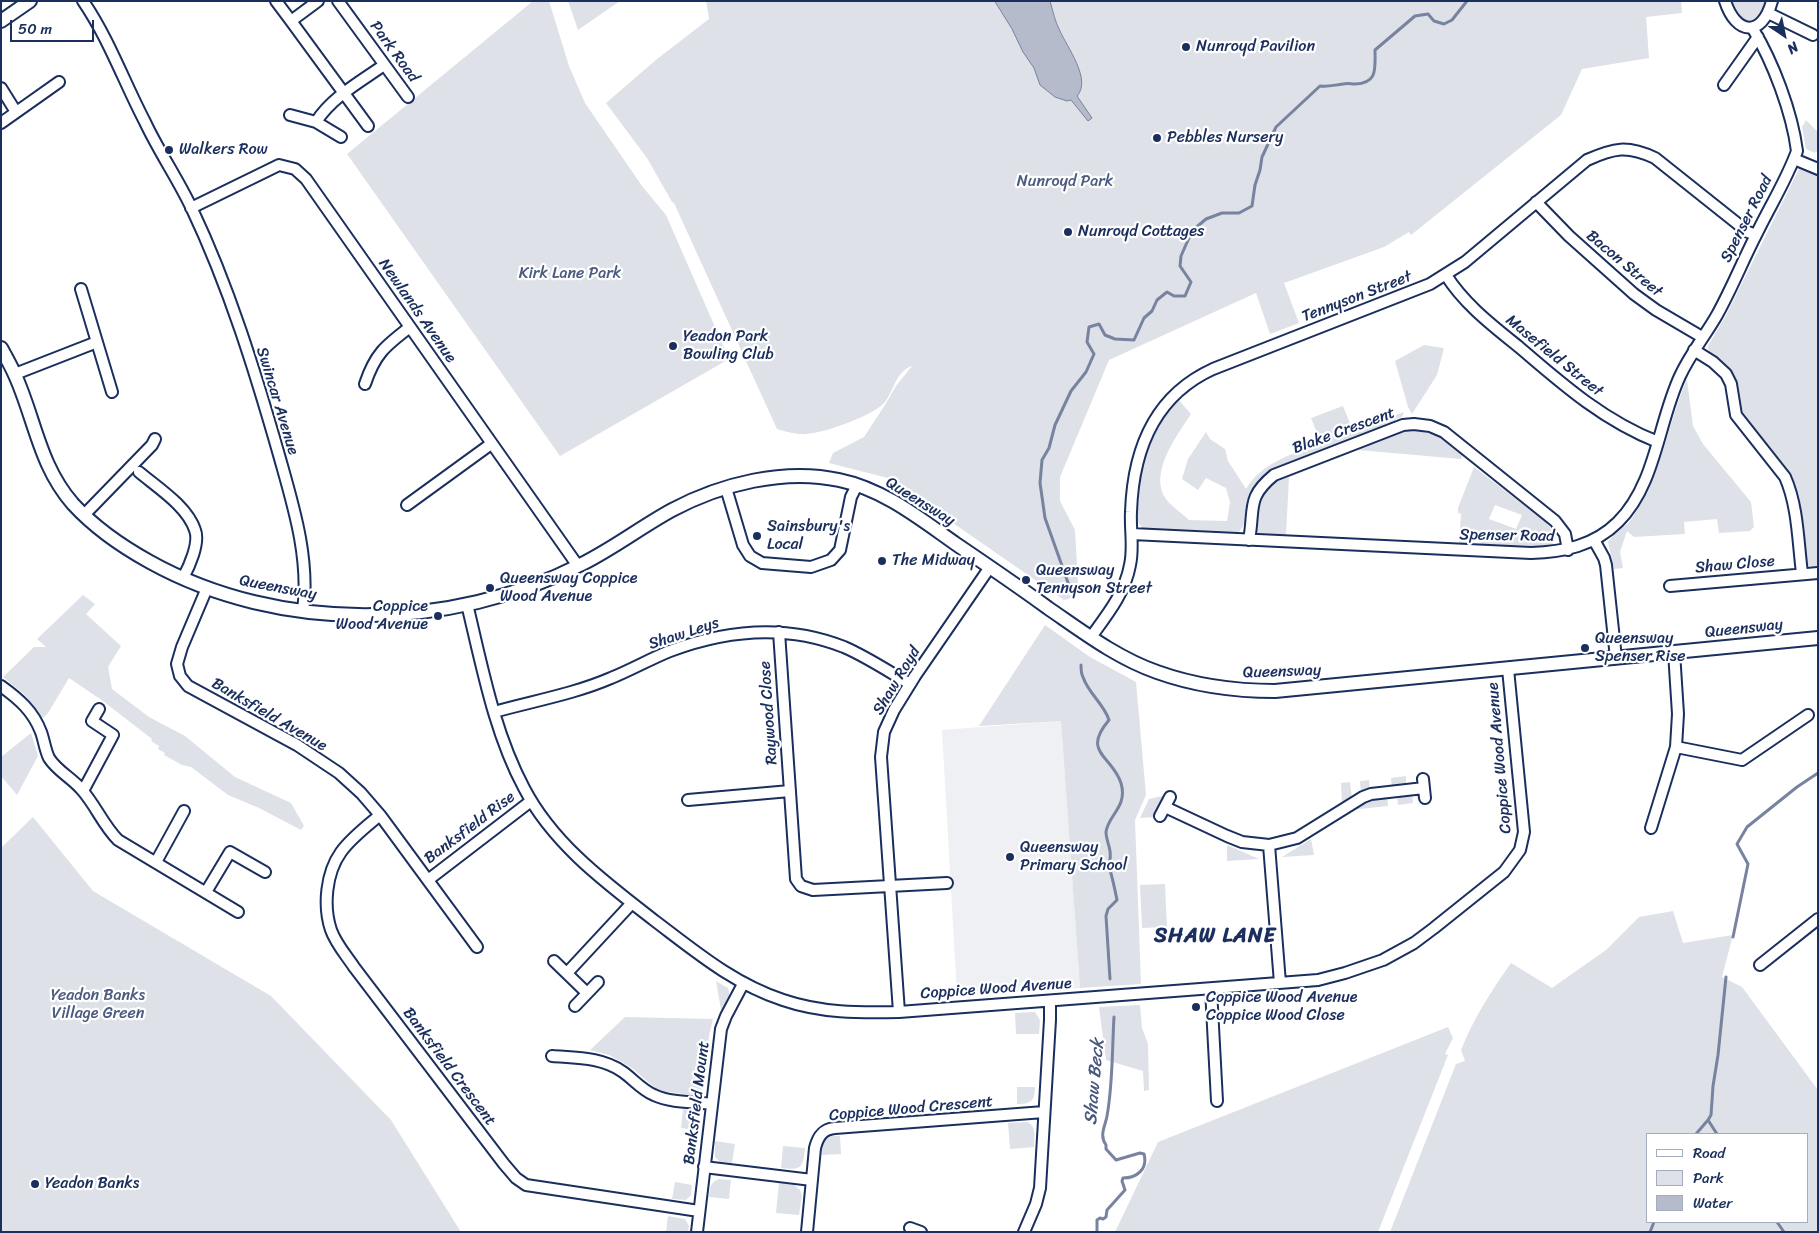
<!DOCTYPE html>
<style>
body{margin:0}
#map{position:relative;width:1819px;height:1233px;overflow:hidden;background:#fff;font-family:Sriracha,sans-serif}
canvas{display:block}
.frame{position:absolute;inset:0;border:2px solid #1b2f5e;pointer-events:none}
.legend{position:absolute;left:1646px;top:1133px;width:162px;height:90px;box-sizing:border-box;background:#fff;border:1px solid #a4acbf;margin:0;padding:6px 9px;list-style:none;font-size:15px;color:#1b2f5e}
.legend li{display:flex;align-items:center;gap:10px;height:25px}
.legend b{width:25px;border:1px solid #a4acbf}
.north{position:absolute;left:1759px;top:10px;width:50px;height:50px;-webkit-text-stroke:4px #fff;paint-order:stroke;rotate:146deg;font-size:14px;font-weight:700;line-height:20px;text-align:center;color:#1b2f5e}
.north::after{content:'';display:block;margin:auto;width:18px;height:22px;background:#1b2f5e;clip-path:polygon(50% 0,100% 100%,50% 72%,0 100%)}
.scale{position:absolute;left:10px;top:20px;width:84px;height:22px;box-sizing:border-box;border:2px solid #1b2f5e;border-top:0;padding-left:6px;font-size:15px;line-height:18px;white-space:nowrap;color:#1b2f5e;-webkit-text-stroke:4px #fff;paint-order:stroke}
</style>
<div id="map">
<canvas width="1819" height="1233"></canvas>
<div class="frame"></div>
<ul class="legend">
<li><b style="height:6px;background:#fff"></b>Road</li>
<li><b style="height:14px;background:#dee1e7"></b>Park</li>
<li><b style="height:14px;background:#b5bbca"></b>Water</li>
</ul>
<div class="north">N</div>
<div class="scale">50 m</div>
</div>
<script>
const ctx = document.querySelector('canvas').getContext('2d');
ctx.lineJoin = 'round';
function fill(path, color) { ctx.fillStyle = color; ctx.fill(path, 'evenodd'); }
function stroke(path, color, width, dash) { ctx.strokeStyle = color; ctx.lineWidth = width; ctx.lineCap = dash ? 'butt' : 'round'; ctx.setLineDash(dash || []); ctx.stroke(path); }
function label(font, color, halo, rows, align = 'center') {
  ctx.font = font + ' Sriracha,sans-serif'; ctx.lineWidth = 4.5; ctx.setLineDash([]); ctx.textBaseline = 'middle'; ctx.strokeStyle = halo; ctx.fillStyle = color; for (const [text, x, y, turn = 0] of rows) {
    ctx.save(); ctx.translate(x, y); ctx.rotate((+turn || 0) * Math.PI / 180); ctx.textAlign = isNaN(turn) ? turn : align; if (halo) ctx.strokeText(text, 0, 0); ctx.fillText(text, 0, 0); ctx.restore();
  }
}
fill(new Path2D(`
 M1061,721L1080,988L1051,990L1046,984L1034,986L1030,991L957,996L942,730Z`), '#eff0f4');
fill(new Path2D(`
 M533,1H549L569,66L585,103L642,186L666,215L729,359L560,456L347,154Z
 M568,1H620L578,30Z
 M706,1H1681L1682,13L1646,17L1649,58L1582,69L1561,115L1411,235L1409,232L1384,247L1284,283L1299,323L1270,334L1256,293L1109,360L1060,477V501L1075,530L1078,583L1083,585L1071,598L1064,600L888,478L829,463L833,453L864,437L885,405L896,386L912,366C896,371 894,390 885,402C875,415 824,433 807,434C797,435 787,432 777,429L674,203L672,202L647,158L606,103L657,59L709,19Z
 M1731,1H1767C1765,11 1760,19 1751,23L1742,19Z
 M1806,120L1818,132V150L1815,153L1806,149L1802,127Z
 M1799,169L1818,176V568L1804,564L1797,496L1788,475L1776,457L1741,413L1739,395L1735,384L1719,362L1709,352L1708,346L1726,315Z
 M1424,345L1444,348L1437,375L1412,414L1408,407L1395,361Z
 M1687,379L1693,426L1703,444L1751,502L1754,527L1750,531L1719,533L1717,519L1684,522L1685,534L1634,537L1627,531L1620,552L1623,568L1614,569L1608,542C1613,534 1623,529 1630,521C1635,514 1640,505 1644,498C1664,460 1670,418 1687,379Z
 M1177,398L1191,414C1177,435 1148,474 1166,499C1172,507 1182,513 1189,520L1227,521L1230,502L1226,488L1206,478L1198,490L1182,479L1188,459L1206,432L1210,439L1225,449L1228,461L1246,489C1262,462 1293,454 1321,443L1311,418L1343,406L1353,431L1404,412L1402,417L1396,419L1394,423L1273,470C1265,477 1258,482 1253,491C1244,506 1250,528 1233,536L1143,529L1136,519L1141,460L1161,417Z
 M1405,430C1431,431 1444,438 1463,454L1461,459L1358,450L1289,477L1286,535L1282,538L1259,536L1254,529V515L1261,495L1267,487L1278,477L1390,434Z
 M1474,467L1546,522C1553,531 1556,535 1552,547L1544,549L1483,546L1477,540L1459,545L1461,514L1458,513V508ZM1495,505L1522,515L1516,529L1489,519Z
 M83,595L95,604L86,614L121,646L108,667L112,689L149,717L185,736L235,777L291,803L304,826L301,830L259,808L228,795L191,767L182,765L164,755L165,753L158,749L159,746L151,741L152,739L103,701L69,678L48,713L42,719L25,695L3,677L34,647H46L37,639Z
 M1045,625L1090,657L1136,682L1146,795L1135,820L1141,984L1080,988L1061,721L979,726Z
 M31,733L38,756L17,795L1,776V757Z
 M1406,776V786L1392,788L1391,778Z
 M1369,780L1370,790L1361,794L1360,781Z
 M1350,782L1352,799L1342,805L1341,783Z
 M1412,794L1413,803L1398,805L1397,796Z
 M1166,795L1156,817L1140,818L1149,799Z
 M1387,796L1388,806L1350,810L1368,800Z
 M33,817L93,891L271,996L391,1120L461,1232H1V848Z
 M1311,839L1314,855L1282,857Z
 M1227,845L1259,859L1227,861Z
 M1165,884L1167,927L1142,928L1140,885Z
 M1673,911L1683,943L1733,935L1722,977L1742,987L1818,1090V1232H1390L1456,1064L1465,1061L1461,1050C1474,1018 1491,991 1511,963L1552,988L1606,950L1639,917ZM1648,1134H1808V1222H1648Z
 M716,981L728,988L730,997L721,1010Z
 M1140,1005L1142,1028L1148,1044L1149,1090L1144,1091L1143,1071L1106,1060L1099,1007Z
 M1035,1012L1040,1020L1039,1034H1016L1015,1013Z
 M625,1017L713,1019L709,1036L704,1080L700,1092L690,1095L661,1091L654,1087L633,1069L622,1062L609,1055L590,1050Z
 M1448,1027L1453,1038L1445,1054L1448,1055L1378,1232H1115L1158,1142Z
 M1017,1087H1035C1035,1101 1031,1104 1017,1104Z
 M683,1109C698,1110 700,1116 698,1130L681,1128Z
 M1027,1122C1037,1126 1034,1137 1034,1147L1010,1149L1008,1123Z
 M832,1136H840L841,1154L822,1155C822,1146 822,1139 832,1136Z
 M715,1141L735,1144L732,1163L720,1162L715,1157Z
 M783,1146L805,1148C803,1169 801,1170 781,1168Z
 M719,1179L731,1180L729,1199L709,1197C710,1188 710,1182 719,1179Z
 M675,1182L692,1185L691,1195L686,1200L672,1199Z
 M779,1183L794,1185L800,1190L802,1196L799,1215L776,1213Z
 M668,1216L685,1219L689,1226L688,1232H666Z`), '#dee1e7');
const water = new Path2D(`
 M995,1H1050C1053,11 1055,22 1060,31C1067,47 1092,80 1077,96L1092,118L1088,121L1071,100L1067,101L1055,97L1040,85L1034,68L1023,52L1012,29Z`);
fill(water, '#b5bbca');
stroke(water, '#77839f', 1);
stroke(new Path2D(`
 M1071,591L1045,518L1040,483L1042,460L1049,448L1055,425L1071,391L1086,372L1094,354L1087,342L1089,327L1099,324L1105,335L1115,339L1134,340L1144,318L1152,311L1157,300L1167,292L1174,296H1185L1191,282L1180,266L1181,256L1192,231L1206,219L1222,213H1239L1252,206L1255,185L1260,170L1262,157L1276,127L1320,86C1329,87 1334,85 1343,84C1347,83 1351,84 1355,84C1378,83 1375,69 1375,50L1415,16L1428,14L1434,21L1444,24L1452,20L1467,1
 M1081,665C1081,669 1081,674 1083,677C1088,693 1104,704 1109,720C1081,753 1112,755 1121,783C1128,807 1108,815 1106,832C1106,838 1109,845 1110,851C1111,857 1109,864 1110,870C1113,880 1115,890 1117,900L1108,909L1106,916L1110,979
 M1733,937L1748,864L1737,844L1747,827L1797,787L1818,773
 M1696,1134L1708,1120
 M1717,1134L1708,1120L1711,1115L1713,1086L1718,1055L1726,977
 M1777,1222L1784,1232
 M1097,1232V1220L1100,1218L1103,1219L1106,1217L1107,1210L1125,1190L1122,1181L1123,1178C1137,1178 1148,1169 1144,1154L1140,1153L1116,1160L1106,1149V1145C1099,1135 1105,1127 1107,1116C1113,1083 1112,1050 1114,1017
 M1650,1232L1654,1222`), '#77839f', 3);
const minor = new Path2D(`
 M83,1C109,39 124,82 145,122C159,152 178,179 192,209C229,287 255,371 279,455C293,505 310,558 303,611
 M276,1L291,21L318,1
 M338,1L408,97
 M1725,1C1736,35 1762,38 1772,1
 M1768,13L1813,35
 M291,21L368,126
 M1724,85L1758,37
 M1,88L16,112
 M290,115L316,122C332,97 360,82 384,65
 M316,122L341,137
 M1,123L59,82
 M1794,159L1818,169
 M1536,202L1569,236L1634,294L1656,310L1702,337
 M191,208L279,165L295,169L306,179L578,566
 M1446,275C1464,304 1493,326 1519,347C1562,384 1604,421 1658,442
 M81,289L112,392
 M1694,350L1713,362L1726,374L1731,384L1736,415L1785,477C1798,506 1798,542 1802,573
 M15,374L97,342
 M365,384C375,354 385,346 410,327
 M139,472C158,488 187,506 195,530C200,543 189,567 183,578
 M726,488L743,545L750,556L762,563L811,567L831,560L840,550L851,497L857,485
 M407,505L491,444
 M84,515L152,445L155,439
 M1132,534L1531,553C1563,552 1594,546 1618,522C1656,484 1658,423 1680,376C1690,354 1705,336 1717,315C1732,288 1743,260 1757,233C1770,206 1787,179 1797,151C1792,112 1773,62 1753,29
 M1249,540C1255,508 1246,498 1274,475L1403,425L1414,424L1430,426L1444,432L1555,521L1565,534L1568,550
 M1594,540L1604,558L1606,565L1616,658
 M1670,586L1818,573
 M207,588L182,647L177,664L180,676L188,686L297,745L339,773L361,793L380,815L477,947
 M467,604C482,666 494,732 524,788C553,844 606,883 655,921C696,952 734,984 783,1000C821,1013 859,1013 899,1012L1318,980L1345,973L1383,960L1414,943L1434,928L1504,872L1520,850L1524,832L1508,669
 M779,632L796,879L801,886L813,890L947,883
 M1091,637C1107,615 1125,593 1130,565C1134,547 1130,530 1131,512C1133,450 1154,396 1213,369L1430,284L1465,262L1587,160C1614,148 1627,145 1655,158L1748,232L1756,235
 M1,686C19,699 33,711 41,732C44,740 45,750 49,758C57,771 72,778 82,790C96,806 103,825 118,840L238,912
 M494,712C533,701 574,694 611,678C631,670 650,659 670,651C726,630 786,624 844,647C867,657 888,671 910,684
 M1676,747L1742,760L1808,715
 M1423,779L1425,798
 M83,791L113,735L92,721L99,709
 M688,800L790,791
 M1165,807L1227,836L1242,842L1269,845L1297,838L1363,797L1371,794L1424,788
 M380,815C367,826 351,838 341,852C326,873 323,906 331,930C336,944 346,955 354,967L504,1164L516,1178L526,1185L699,1211
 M1160,816L1170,797
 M1651,828L1676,747L1678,714L1674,652
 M1269,845L1280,983
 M156,862L184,811
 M428,880L531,801
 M206,892L230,852L265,872
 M554,961L587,993
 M1760,965L1818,919
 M567,973L632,903
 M1211,989L1217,1101
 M575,1006L598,982
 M899,1012L881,757L884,732L894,710L915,676L990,567
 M552,1056C576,1058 602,1057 623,1072C633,1079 642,1090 654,1095C671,1103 694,1102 712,1104
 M704,1167L812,1180
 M910,1228L921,1232
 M697,1232L721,1029L726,1016L743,984
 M807,1232L815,1148C818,1136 823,1129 835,1128L1044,1112
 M1024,1232L1036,1204L1040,1188L1050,1020V1001`);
const tertiary = new Path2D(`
 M1,21L30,1
 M1,348C6,357 11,366 15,375C35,419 39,465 73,504C95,528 121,546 150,562C280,634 451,631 582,564C614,548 641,527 672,510C721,484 784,468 839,480C883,489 919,518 956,544C987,565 1018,586 1048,608C1083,632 1117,658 1157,672C1196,686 1234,691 1275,691L1818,638`);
stroke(minor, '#1b2f5e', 14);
stroke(tertiary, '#1b2f5e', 16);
stroke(minor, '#fff', 10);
stroke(tertiary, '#fff', 12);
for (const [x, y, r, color] of [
 [1186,47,5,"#1b2f5e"],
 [1157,138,5,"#1b2f5e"],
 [169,150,5,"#1b2f5e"],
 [1068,232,5,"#1b2f5e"],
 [673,346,5,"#1b2f5e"],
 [757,536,5,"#1b2f5e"],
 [882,561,5,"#1b2f5e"],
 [1026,580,5,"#1b2f5e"],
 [490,588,5,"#1b2f5e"],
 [438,616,5,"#1b2f5e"],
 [1585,648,5,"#1b2f5e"],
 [1010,857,5,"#1b2f5e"],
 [1196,1007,5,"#1b2f5e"],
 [35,1184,5,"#1b2f5e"]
]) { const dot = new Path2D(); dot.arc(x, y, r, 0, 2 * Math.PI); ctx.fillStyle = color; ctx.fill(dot); stroke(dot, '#fff', 2); }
label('16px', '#1b2f5e', '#fff', [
 ["Nunroyd Pavilion",1196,47],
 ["Pebbles Nursery",1167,138],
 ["Walkers Row",179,150],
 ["Nunroyd Cottages",1078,232],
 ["Yeadon Park",683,337],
 ["Bowling Club",683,355],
 ["Sainsbury's",767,527],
 ["Local",767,545],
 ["The Midway",892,561],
 ["Queensway",1036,571],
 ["Tennyson Street",1036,589],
 ["Queensway Coppice",500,579],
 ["Wood Avenue",500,597],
 ["Coppice",428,607,"right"],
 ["Wood Avenue",428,625,"right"],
 ["Queensway",1595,639],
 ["Spenser Rise",1595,657],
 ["Queensway",1020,848],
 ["Primary School",1020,866],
 ["Coppice Wood Avenue",1206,998],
 ["Coppice Wood Close",1206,1016],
 ["Yeadon Banks",45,1184]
], 'left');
label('16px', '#1b2f5e', '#fff', [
 ["Park Road",394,52,54],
 ["Spenser Road",1747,219,-63],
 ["Bacon Street",1624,264,40],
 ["Tennyson Street",1357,297,-21],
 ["Newlands Avenue",417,311,55],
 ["Masefield Street",1554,356,39],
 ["Swincar Avenue",277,401,73],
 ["Blake Crescent",1344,431,-20],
 ["Queensway",920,502,32],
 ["Spenser Road",1507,536,1],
 ["Shaw Close",1735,565,-5],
 ["Queensway",278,588,11],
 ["Queensway",1744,629,-6],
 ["Shaw Leys",684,634,-18],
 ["Queensway",1282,672,-2],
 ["Shaw Royd",897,681,-59],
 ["Raywood Close",769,713,-94],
 ["Banksfield Avenue",269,715,30],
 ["Coppice Wood Avenue",1500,758,-95],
 ["Banksfield Rise",470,828,-37],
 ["Coppice Wood Avenue",996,989,-4],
 ["Banksfield Crescent",449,1067,53],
 ["Banksfield Mount",697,1103,-83],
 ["Coppice Wood Crescent",911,1109,-5]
]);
label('16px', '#4c5c80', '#fff', [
 ["Nunroyd Park",1065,182],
 ["Kirk Lane Park",570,274],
 ["Yeadon Banks",98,996],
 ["Village Green",98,1014]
]);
label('italic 18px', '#49597e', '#fff', [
 ["Shaw Beck",1095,1082,-85]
]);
ctx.letterSpacing = '1px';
label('bold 21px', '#1b2f5e', '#fff', [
 ["SHAW LANE",1215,937]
]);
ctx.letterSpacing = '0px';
</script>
